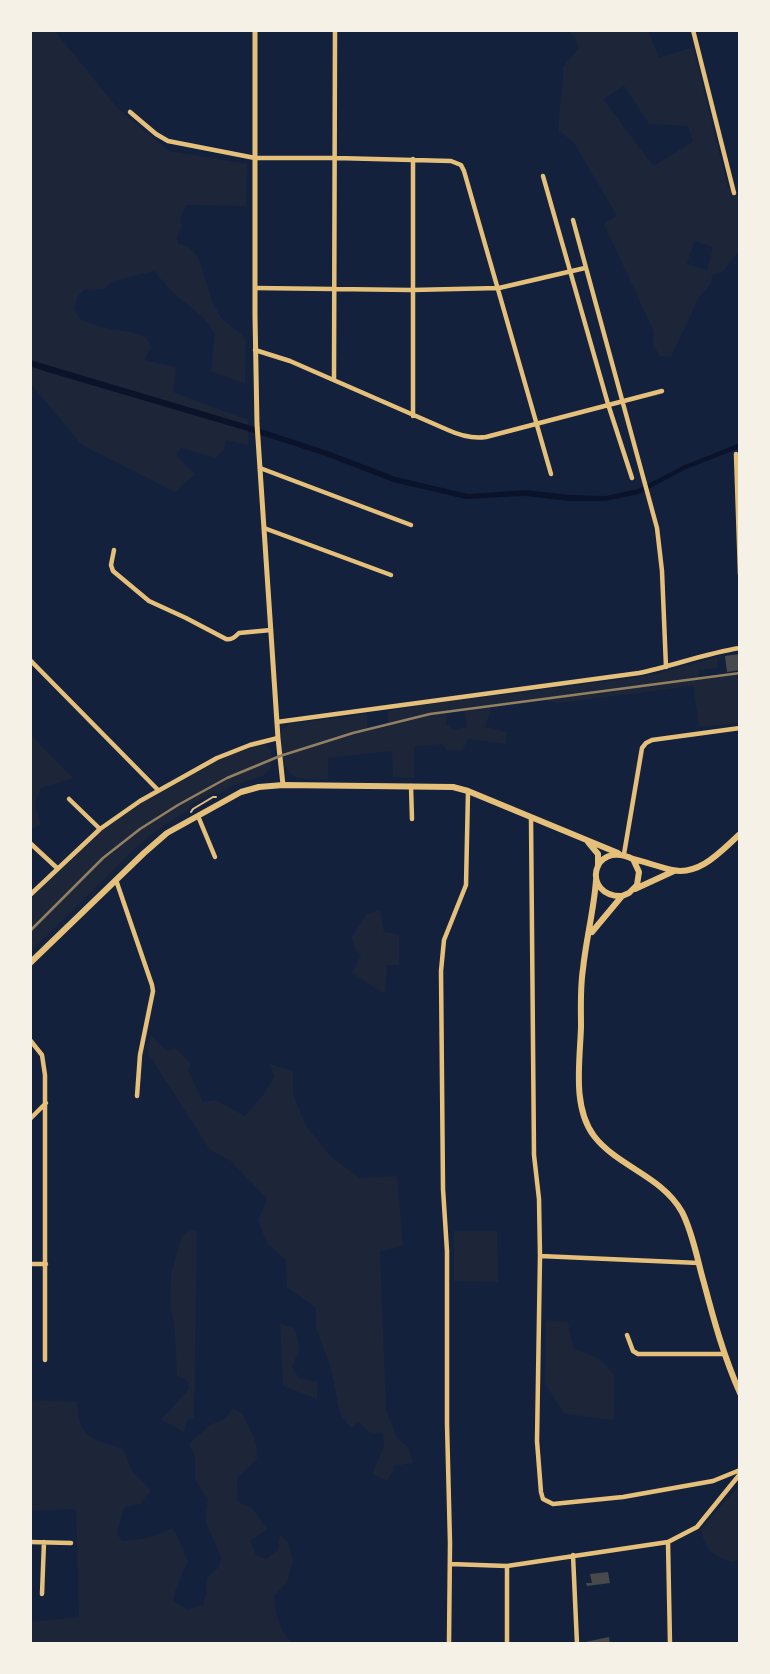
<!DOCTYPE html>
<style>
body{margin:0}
#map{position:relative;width:770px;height:1674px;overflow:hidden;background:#14213d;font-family:Poppins,sans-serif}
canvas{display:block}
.frame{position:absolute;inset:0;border:32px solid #f6f1e7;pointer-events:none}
</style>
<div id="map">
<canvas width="770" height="1674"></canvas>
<div class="frame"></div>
</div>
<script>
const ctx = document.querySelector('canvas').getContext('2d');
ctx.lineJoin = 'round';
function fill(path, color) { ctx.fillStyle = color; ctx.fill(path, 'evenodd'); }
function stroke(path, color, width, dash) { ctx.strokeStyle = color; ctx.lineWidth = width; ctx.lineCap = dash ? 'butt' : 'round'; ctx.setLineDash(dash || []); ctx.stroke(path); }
fill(new Path2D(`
 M30,30H54L119,110L169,151L247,164L246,206L186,205L180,219L182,227L177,237V243L188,247L198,256L212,301L221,318L239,332L246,341L245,384L211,371L215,334L204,318L173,293L154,271L113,281L103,289L84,290L78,296L74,309L81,320L105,328L130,332L146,337L151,347L144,360L176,367L173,392L248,420V425L30,360Z
 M567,30H648L659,58L693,47L728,188L740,192V250L721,273L712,275L711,284L699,297L671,357L660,356L653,345L654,332L604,224L617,216L574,143L559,131C558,109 564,89 563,67L579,48L575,37ZM624,86L649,124L688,126L693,142L653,166L603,99ZM694,241L713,247L707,270L687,264Z
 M30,366L248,431V445L226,440L223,451L215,458L181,448L177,452L178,458L195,474L175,492L82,445L30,383Z
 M717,657L718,668L699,670V678L740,673V723L699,727L693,686L559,703L540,699L492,705L485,727L507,732L506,744L468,739L462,751L447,750L442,744L414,747V778L393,777L392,751L328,758V779C302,779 285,783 282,751C281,743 280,736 282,729L290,724L367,714V729L388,724V711L429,704L633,678L656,674ZM464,709L467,727L453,730L446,724L448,711Z
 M30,734L73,778L41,788L35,805L41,825L30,829Z
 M262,742L271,750L272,764L269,771L262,776L233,786L220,793L211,794L191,804L189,809L146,838L30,952V895L100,829L140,801L217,758Z
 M380,910L384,932L399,934V965H387L385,994L352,973L361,955L354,947L352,937L366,915Z
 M150,1035L167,1051L175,1048L191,1063L188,1070L203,1102L216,1100L245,1116L264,1094L274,1077L270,1064L293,1071V1094L306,1126L331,1157L360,1178L397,1176L403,1246L380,1252L386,1409L397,1438L409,1448L413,1463L393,1466V1471L387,1481L372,1474L384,1446L383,1434L368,1432L359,1422L351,1428L340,1414L331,1368L316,1328V1308L287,1287L286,1260L267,1244L258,1220L267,1199L230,1160L210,1150L148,1053Z
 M190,1229L197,1231L194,1417L186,1421L184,1432L161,1420L189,1389L188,1381L177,1375L175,1332L170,1303L171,1274L182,1236Z
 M454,1231H497L498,1282L454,1281Z
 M546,1320L568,1322L573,1348L600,1359L614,1375V1420L565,1414L545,1384Z
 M280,1323L295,1329L300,1347L292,1367L299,1378L318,1382L317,1399L283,1386Z
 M30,1400L77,1402C79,1440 91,1438 123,1449L132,1471L151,1490L140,1504L124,1508L117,1534L122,1541C141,1540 156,1537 172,1528C180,1538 182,1550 188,1561C183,1574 175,1587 173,1601L188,1609L203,1605L206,1595L207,1578L219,1567L221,1557L205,1521L208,1499L195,1480V1457L189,1444L210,1425L225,1419L233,1408L243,1414L256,1443L257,1459L237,1478L238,1502L252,1508L267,1529L250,1541L256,1555L266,1559L278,1550L280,1536L289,1543L293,1561L287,1583L274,1595C276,1616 278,1629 293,1644H30V1622L79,1617L76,1509L30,1511Z
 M737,1488L740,1494V1559L732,1562C711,1554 706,1552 701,1529Z`), '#1d2539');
fill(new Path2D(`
 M30,360L248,425L325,450L396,477L468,494L526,490L570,495L606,496L638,489L685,465L740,443V448L686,469L639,494L605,501H569L525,496L466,499L393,482L323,455L248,431L44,371L30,366Z`), '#0b132b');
fill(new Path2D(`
 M740,654V670L727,672L725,656Z
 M608,1572L610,1583L587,1586L586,1583H592L590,1574Z
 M609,1637L610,1644H585V1642Z`), '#48494c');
stroke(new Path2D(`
 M191,812L193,809L213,797H216`), '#e5c07b', 2);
stroke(new Path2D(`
 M693,30L734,193
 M130,112L156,134L168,141L255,158H336L451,161L461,165L464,171L551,474
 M543,176L608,404L632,478
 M573,220L657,528L662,571L666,667
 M255,288L412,290L499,288L585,268
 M255,350L290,361L448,430C461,436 472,439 486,437L662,391
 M334,380L335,30
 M413,416V159
 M736,454L740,574
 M260,468L411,525
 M264,528L391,575
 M114,550L111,565L113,571L149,601L186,618L226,639C232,640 235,637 239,633L271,630
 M30,660L158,790
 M277,722L639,673C673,666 706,653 740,648
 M411,786L412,819
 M69,799L100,829
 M198,816L215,857
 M531,818L534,1155L539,1199L540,1256L537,1441L541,1492L543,1499L553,1504L623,1497L713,1481L740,1470
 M30,843L57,868
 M624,854L642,748L646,743L652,740L740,728
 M116,880L152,985L153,991L140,1055L137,1096
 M30,895L100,829L140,801L217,758L250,745L278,738
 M30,1040L42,1055L45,1075V1360
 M30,1119L46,1103
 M540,1256L699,1263
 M30,1264H46
 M627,1335L633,1351L638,1354H724
 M30,1542L71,1543
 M668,1542L670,1644
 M573,1555L577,1644
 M450,1564L507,1566L668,1542L697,1527L740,1474
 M507,1566V1644
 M42,1594L44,1542
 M449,1644L450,1543L447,1424V1251L443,1189L441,971L444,940L466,885L468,792`), '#e5c07b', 4.5);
stroke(new Path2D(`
 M255,30V316L257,424L278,738L283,785`), '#e5c07b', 5);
stroke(new Path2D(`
 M588,842L598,854V866
 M633,859C646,862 659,867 672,870C700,876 721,851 740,834
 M596,880C594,910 586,939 583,969C580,988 581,1008 581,1027C580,1061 572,1107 594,1136C618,1167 662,1176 682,1212C693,1233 697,1259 704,1283C714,1321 724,1357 740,1393
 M635,889L674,871
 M592,932L622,896L629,893L637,885L639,872L633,859C591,839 581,897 622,896
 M30,963L144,853L167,833L241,792L259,787L283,785L453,787L468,791L618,853`), '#e5c07b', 6);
stroke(new Path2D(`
 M30,931L103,858L140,829L178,805L227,778L280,756L353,733L430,714L740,673`), '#918062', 2.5);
</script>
